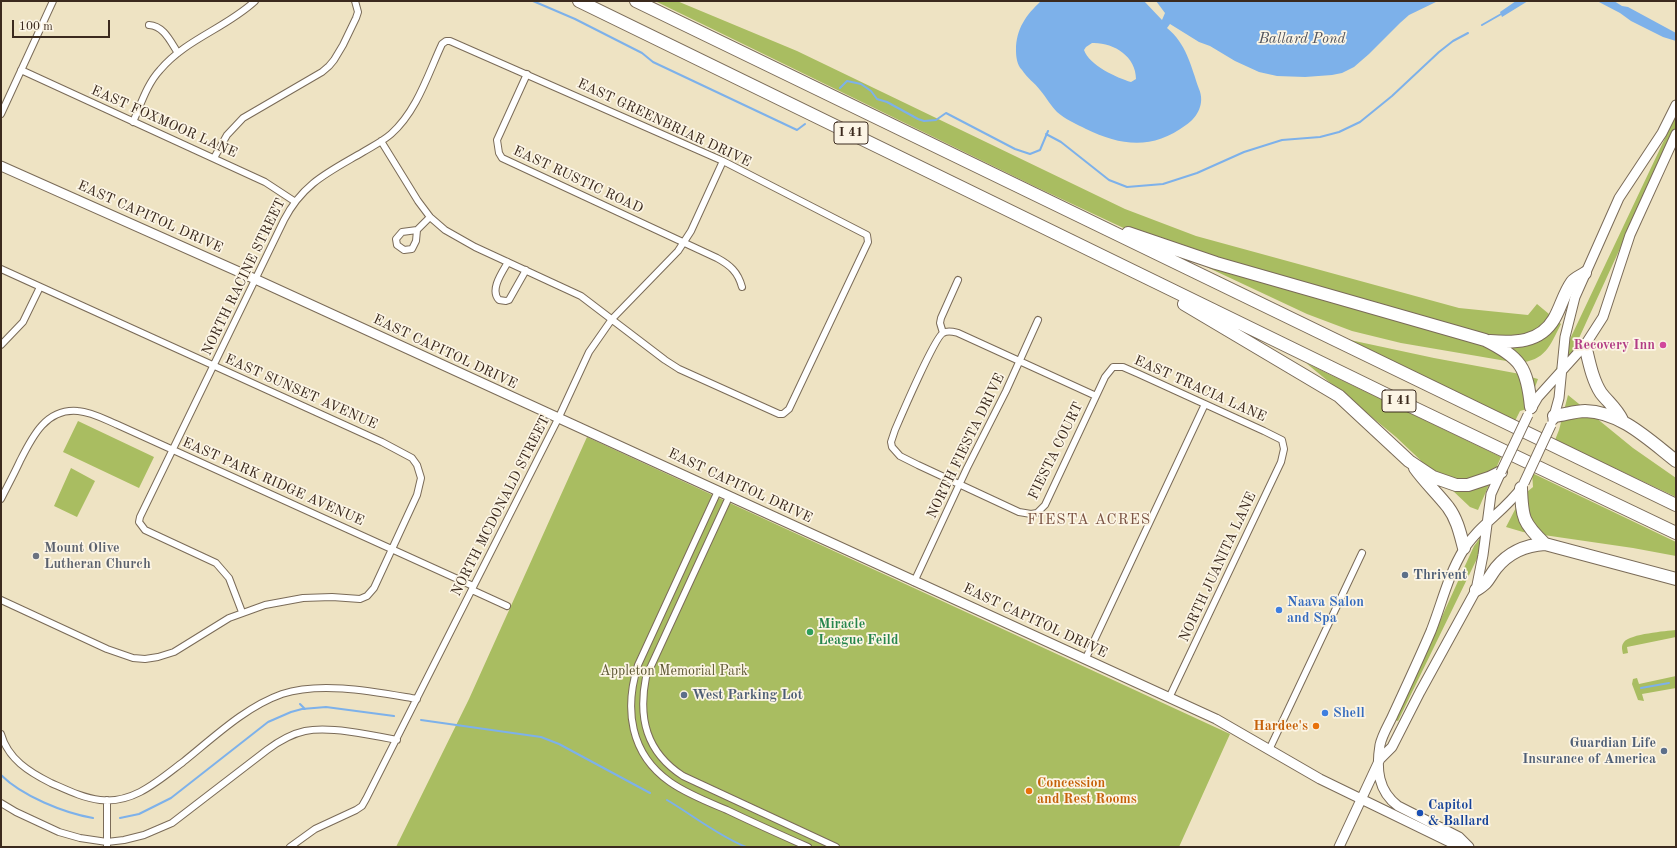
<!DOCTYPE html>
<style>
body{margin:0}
#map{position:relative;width:1677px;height:848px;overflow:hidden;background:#eee3c3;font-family:"Old Standard TT",serif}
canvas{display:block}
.frame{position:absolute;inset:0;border:2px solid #3b2a1e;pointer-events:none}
.scale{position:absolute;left:12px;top:20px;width:98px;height:18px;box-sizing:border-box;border:2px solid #3b2a1e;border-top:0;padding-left:5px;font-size:12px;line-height:14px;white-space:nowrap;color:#3b2a1e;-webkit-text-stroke:3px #fcf5e5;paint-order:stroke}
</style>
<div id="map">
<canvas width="1677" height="848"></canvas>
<div class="frame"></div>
<div class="scale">100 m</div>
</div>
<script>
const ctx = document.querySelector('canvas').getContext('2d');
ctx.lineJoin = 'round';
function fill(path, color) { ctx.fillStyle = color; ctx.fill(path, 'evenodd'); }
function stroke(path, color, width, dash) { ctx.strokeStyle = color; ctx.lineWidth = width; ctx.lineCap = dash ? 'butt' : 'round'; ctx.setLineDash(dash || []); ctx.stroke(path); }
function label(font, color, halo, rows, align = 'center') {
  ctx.font = font + ' "Old Standard TT",serif'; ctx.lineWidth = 3.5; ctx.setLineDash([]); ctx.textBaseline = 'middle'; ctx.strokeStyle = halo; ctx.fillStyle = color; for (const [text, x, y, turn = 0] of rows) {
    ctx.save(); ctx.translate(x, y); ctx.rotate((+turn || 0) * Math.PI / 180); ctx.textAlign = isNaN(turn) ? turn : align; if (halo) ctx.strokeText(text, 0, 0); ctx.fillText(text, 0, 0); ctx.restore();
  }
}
fill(new Path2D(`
 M655,1H677L797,51L1125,209L1196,236L1459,308L1528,315L1537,304L1561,324C1549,347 1546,360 1518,363L1401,343L1352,331L1307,314L1036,187Z
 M1676,115V126L1569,360L1553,375Z
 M1350,340L1434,358L1520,374L1538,379L1527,409L1520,411L1515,421Z
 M1306,363L1501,457L1478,510L1470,507L1396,437Z
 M1568,395L1633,448L1676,478V497L1555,440L1559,430Z
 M78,421L154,457L139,488L63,452Z
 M587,437L1230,734L1179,847H396L469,699Z
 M71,468L95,481L77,517L54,506Z
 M1532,473L1676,542V556L1633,548L1523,532L1506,527L1522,496L1533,487Z
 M1490,532L1398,721L1395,720L1474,546L1483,534Z
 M1676,630V637L1627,647L1628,653L1623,654C1622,649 1621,646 1624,642C1630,634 1666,631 1676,630Z
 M1676,676V688L1642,694L1644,701L1638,700L1632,684L1633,679L1637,678L1639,684Z`), '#a9bd61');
fill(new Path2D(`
 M1041,1H1144L1162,20L1165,13L1156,1H1438L1409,15L1400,23L1369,54L1354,67L1342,73L1332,75L1305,77L1277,76L1259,72L1235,61L1210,46L1199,42L1170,24L1167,28C1186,43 1191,66 1199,89C1205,103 1198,117 1186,125C1153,150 1121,146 1086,129C1076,124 1065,119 1057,112C1051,106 1046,97 1040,90C1035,83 1027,78 1022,70C1017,65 1016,57 1016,50C1016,29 1026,15 1041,1ZM1092,43C1113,42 1136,56 1136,79L1131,82C1117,78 1089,65 1084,50L1086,47Z
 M1516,1H1528L1502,17L1500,12Z
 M1597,1L1613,2L1614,1L1622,6L1628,7L1676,33V41L1663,37L1631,21L1620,13Z`), '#7db1ea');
stroke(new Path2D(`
 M533,1L575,19L642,53L653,62L797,130L805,124
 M1482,25L1503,13
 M840,88L847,81L861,84L871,91L877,99L887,102L918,119L924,121L936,120L946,113L1015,149L1030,154L1040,150L1048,131
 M1046,134L1061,142L1109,180L1127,187L1163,184L1197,173L1244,152L1282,140L1320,137L1339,132L1360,122L1392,96L1439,52L1453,41L1468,33
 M1641,688L1669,683
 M300,704L305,709
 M421,720L541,737L559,744L650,793
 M1,775C22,796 64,813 93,818
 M667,800C694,816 717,835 746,847
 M120,818L139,814L171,798L268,722L291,712L302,709L326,707L394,716`), '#7db1ea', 2);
const street = new Path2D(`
 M149,25C164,26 170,41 178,53
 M21,70L265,182L294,201
 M527,74L497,140L499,153L502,158L717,258C730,265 738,272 742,287
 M1,114L53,1
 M133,122C141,104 147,84 160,70C186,39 226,28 255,1
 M214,158L227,135L243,118L322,72L329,66L334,60L343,45L356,18L358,12L355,1
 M417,230L402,232L396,239L397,245L404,250L412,249L416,241L417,230L430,217
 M508,262C503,271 489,290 499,300L506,301L509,300L526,270
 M1,269L382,442L412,458L417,465L421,478L417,495L374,588L367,596L360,599L332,597L303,598L265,605L229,618L174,652L158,657L145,659L133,658L107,649L1,600
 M943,333L940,323L941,318L958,280
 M1,345L23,322L40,287
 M1096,396L958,333C954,332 948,330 943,333C935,337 901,416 895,430L891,442L892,447L900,456L918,465L1019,512L1031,514L1037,513L1045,505L1105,377L1113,367H1123L1139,374L1264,431L1282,440L1284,449L1281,462L1169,698
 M718,491L638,665C624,709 630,754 670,782C687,794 708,802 727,810C754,823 781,835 808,847
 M729,497L646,677C638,718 646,752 683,776L836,847
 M1,499C7,487 14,474 20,461C32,437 46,408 78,411C92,412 106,420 118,425L473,586
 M914,582L967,468L1006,391L1038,320
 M472,590L507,606
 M242,612L229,578L216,563L145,530L139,522L140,517L284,220C303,183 329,172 363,152C373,146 383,141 391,134C417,111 428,74 442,44L446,41H450L723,161L867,235L868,242L789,409L783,414H779L679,369L665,360L581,296L475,247L445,230L430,217L418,201L381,141
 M1085,660L1205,404
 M1,734C8,759 29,772 51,783C67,790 83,798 100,800C133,804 158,781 183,762C213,738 245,707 282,694C322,681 375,692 417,699
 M1269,750L1362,553
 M107,800V847
 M1,803L16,812L59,832L80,838L107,842L124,840L144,835L172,823L267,750C279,741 291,734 305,731C330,726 372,735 397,740
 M290,847L315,829L356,810L362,806L366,799L558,419L589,352L612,319L678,251L691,231L723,161`);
const secondary = new Path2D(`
 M1,166L255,279L1216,719L1320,779L1460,847
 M1531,409L1538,397L1585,345L1603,317L1630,235L1676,134
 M1553,420L1559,398L1565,337L1575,297L1619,198L1662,133L1676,105
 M1339,847L1380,759L1392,747L1420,692L1476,590L1483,555L1491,494L1501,472
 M1469,847L1459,837L1398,806C1378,791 1376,769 1380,745C1382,735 1389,724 1393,715C1406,687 1419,659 1431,631C1442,603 1448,575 1464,549C1479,525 1505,511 1522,487`);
const highway = new Path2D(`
 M579,1L1408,405L1676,533
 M636,1L1676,505
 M1128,233L1216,263L1485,340C1521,358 1527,367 1531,407
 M1184,304L1339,396L1409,461L1433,477L1456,485H1468L1489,478L1501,472
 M1490,341C1514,343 1540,343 1554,319C1561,307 1564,293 1572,282C1575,278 1581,276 1585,273
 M1585,345C1589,361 1592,379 1601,393C1608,402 1617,409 1622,420
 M1554,416C1564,415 1575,411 1585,411C1621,412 1649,440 1676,461
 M1415,468C1425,482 1437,493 1448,507C1457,519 1460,533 1464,548
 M1521,488C1522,518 1523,523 1545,544
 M1476,590C1489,582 1487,580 1496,568C1509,552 1526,545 1545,544L1676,579`);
stroke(street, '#7a6b58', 8);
stroke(secondary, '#7a6b58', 11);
stroke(highway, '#7a6b58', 14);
stroke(street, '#fff', 6);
stroke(secondary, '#fff', 9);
stroke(highway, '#fff', 12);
const secondaryBridge = new Path2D(`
 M1501,472L1528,415
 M1524,483L1551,425`);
stroke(secondaryBridge, '#7a6b58', 11, []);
stroke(secondaryBridge, '#fff', 9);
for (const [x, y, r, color] of [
 [1663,345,4,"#d1479c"],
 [36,556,4,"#6b7280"],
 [1405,575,4,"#5c6f8a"],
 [1279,610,4,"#3f7fe0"],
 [810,632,4,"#2e9e5b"],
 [684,695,4,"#5c6f8a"],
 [1325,713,4,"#3f7fe0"],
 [1316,726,4,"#e8710a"],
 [1664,751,4,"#5c6f8a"],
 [1029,791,4,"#e8710a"],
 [1420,813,4,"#1a4fb4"]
]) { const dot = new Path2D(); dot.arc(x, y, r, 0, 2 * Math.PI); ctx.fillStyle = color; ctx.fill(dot); stroke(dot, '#fcf5e5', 1.5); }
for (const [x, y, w] of [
 [851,133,34],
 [1399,401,34]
]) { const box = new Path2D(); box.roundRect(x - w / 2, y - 11, w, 22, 3); ctx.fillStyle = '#fcf5e5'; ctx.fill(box); stroke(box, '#3b2a1e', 1); }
label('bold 13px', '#3b2a1e', null, [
 ["I 41",851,133],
 ["I 41",1399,401]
]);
label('14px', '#3b2a1e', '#fcf5e5', [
 ["EAST FOXMOOR LANE",164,122,24],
 ["EAST GREENBRIAR DRIVE",664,123,25],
 ["EAST RUSTIC ROAD",578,180,25],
 ["EAST CAPITOL DRIVE",150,217,24],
 ["NORTH RACINE STREET",244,277,-64],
 ["EAST CAPITOL DRIVE",445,352,25],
 ["EAST TRACIA LANE",1200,389,24],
 ["EAST SUNSET AVENUE",301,392,24],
 ["NORTH FIESTA DRIVE",966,446,-64],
 ["FIESTA COURT",1056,451,-64],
 ["EAST PARK RIDGE AVENUE",273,482,24],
 ["EAST CAPITOL DRIVE",740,486,25],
 ["NORTH MCDONALD STREET",501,506,-63],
 ["NORTH JUANITA LANE",1218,567,-65],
 ["EAST CAPITOL DRIVE",1035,621,25]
]);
label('bold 14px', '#b23c85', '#fcf5e5', [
 ["Recovery Inn",1655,345]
], 'right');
label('bold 14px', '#5b616d', '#fcf5e5', [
 ["Mount Olive",44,548],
 ["Lutheran Church",44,564]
], 'left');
label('bold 14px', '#4e5e75', '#fcf5e5', [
 ["Thrivent",1413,575],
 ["West Parking Lot",692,695],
 ["Guardian Life",1656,743,"right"],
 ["Insurance of America",1656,759,"right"]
], 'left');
label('bold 14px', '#366cbe', '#fcf5e5', [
 ["Naava Salon",1287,602],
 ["and Spa",1287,618],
 ["Shell",1333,713]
], 'left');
label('bold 14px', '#27864d', '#fcf5e5', [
 ["Miracle",818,624],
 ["League Feild",818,640]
], 'left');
label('14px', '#5c5632', '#fcf5e5', [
 ["Appleton Memorial Park",674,671]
]);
label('bold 14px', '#c56008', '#fcf5e5', [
 ["Hardee's",1308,726],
 ["Concession",1037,783,"left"],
 ["and Rest Rooms",1037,799,"left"]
], 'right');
label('bold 14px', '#164399', '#fcf5e5', [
 ["Capitol",1428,805],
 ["& Ballard",1428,821]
], 'left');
label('italic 15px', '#4f525b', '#fcf5e5', [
 ["Ballard Pond",1302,39]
]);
ctx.letterSpacing = '1px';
label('15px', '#7a5342', '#fcf5e5', [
 ["FIESTA ACRES",1089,520]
]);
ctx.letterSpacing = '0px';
</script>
